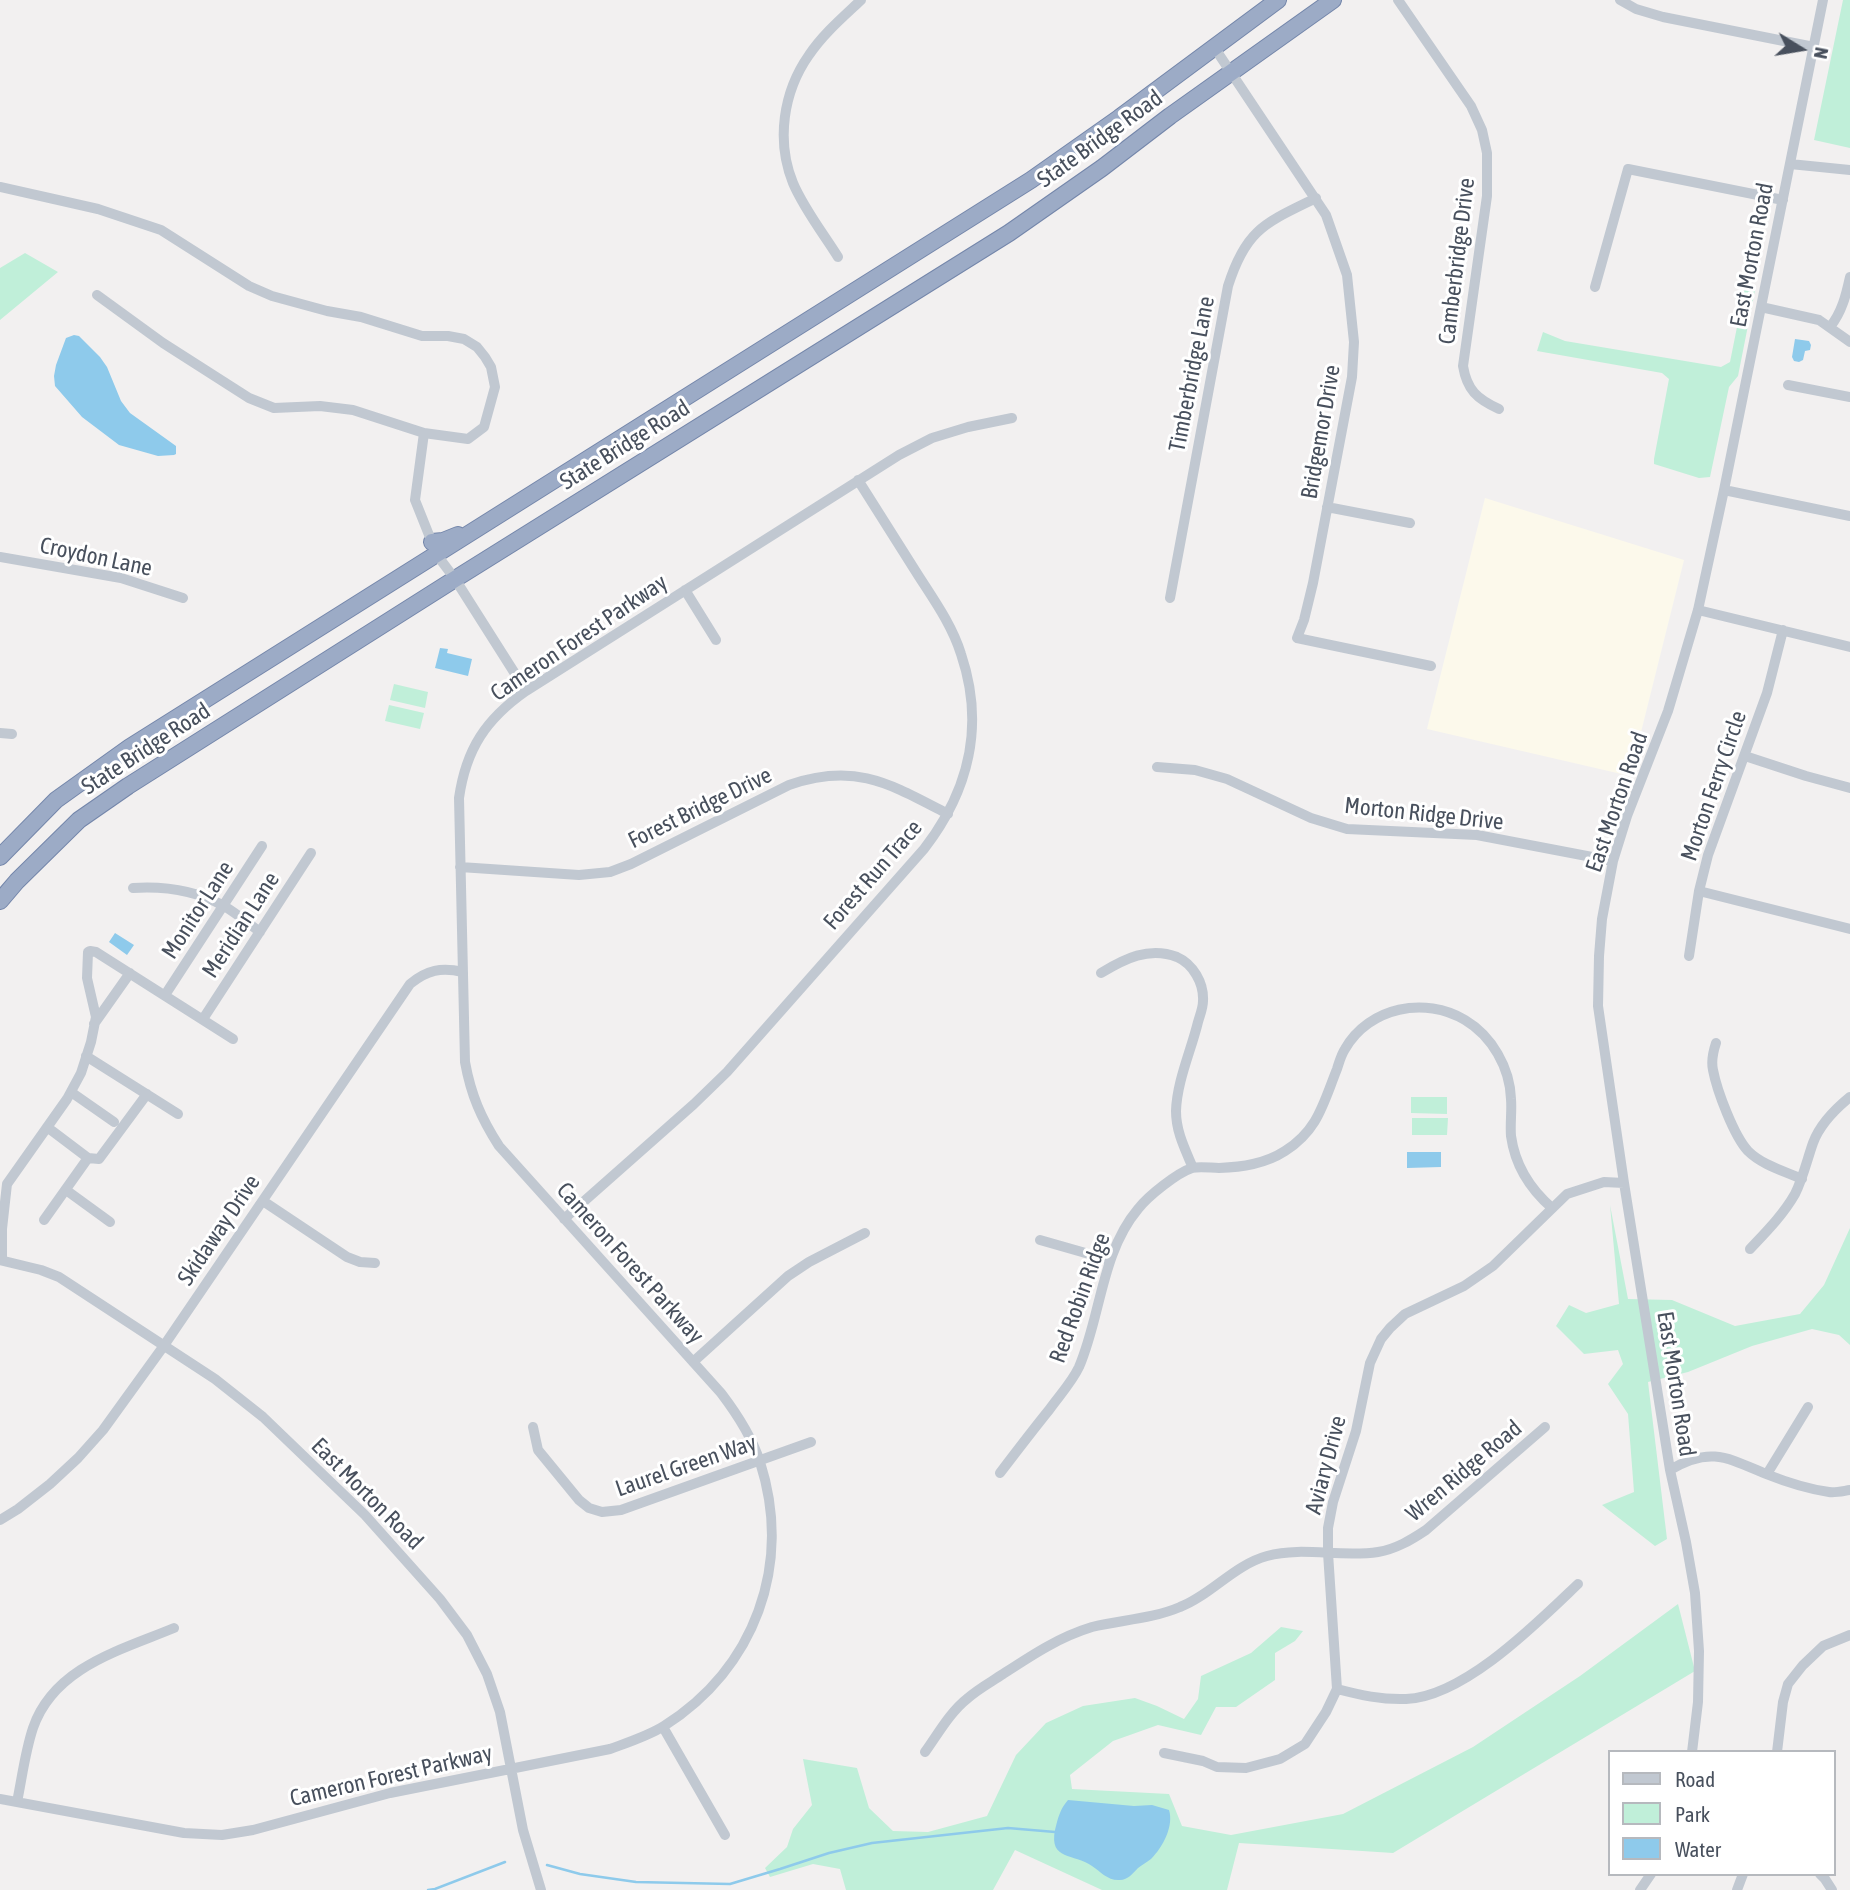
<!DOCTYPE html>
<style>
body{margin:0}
#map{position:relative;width:1850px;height:1890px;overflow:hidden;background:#f2f0f0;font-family:"Asap Condensed",sans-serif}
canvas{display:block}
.legend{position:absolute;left:1608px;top:1750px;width:228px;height:126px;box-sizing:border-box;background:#fff;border:2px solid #b6b9be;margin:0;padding:9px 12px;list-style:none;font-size:21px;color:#48505d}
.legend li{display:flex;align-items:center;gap:14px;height:35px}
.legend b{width:35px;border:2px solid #b6b9be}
.north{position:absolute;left:1766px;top:14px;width:70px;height:70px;-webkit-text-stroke:5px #fff;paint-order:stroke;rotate:101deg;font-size:19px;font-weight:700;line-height:28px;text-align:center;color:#48505d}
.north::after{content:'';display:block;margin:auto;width:24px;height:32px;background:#48505d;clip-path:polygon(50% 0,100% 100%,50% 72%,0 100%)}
</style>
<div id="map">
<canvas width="1850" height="1890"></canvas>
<ul class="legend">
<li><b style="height:9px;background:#c1c8d1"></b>Road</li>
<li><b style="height:19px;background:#c0efd9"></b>Park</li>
<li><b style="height:19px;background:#8ecaeb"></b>Water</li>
</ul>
<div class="north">N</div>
</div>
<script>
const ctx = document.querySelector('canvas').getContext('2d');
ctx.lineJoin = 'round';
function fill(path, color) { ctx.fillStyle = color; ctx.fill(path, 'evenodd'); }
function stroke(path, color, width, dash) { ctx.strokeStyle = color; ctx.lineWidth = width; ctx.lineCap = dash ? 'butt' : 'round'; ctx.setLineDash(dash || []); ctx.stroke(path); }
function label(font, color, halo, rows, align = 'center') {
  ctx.font = font + ' "Asap Condensed",sans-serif'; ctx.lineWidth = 6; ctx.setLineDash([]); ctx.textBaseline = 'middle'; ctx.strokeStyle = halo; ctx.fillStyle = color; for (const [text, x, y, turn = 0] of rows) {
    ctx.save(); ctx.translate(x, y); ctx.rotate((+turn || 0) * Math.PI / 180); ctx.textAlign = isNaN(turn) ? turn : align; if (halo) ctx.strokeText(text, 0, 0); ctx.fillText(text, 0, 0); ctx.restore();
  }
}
fill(new Path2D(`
 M1485,498L1684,560L1630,776L1427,729Z`), '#fcf9eb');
fill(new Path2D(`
 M1843,0H1850V148L1814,140Z
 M25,253L58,272L0,320V268Z
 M1745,287L1755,290L1738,376L1729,387L1710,477L1699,478L1654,464V459L1669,379L1662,373L1537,351L1543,332L1565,341L1721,367L1730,362Z
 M394,684L428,692L425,708L390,700Z
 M389,705L424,713L420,729L385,721Z
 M1411,1097H1447V1114L1411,1113Z
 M1412,1118H1448L1447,1135H1412Z
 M1610,1205L1628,1299L1672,1300L1735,1326L1800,1314L1824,1285L1850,1228V1345L1839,1335L1812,1329L1752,1346L1688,1372L1648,1382L1667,1539L1655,1546L1602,1505L1634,1492L1628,1414L1608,1384L1623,1364L1618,1350L1584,1354L1556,1326L1569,1305L1586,1313L1619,1304Z
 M1678,1604L1695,1671L1393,1853L1239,1843L1227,1890H1102L1015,1850L993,1890H846L840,1869L813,1864L770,1877L765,1868L787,1847L793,1829L812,1805L803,1759L857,1768L869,1808L893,1831L928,1832L987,1816L1016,1755L1046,1723L1083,1706L1135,1698L1157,1706L1184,1719L1198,1699L1201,1676L1251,1653L1281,1627L1303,1631L1295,1641L1275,1653V1680L1236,1707H1216L1201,1735L1158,1725L1113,1741L1070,1775L1072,1789L1169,1794L1182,1826L1231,1835L1343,1814L1473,1747L1580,1676Z`), '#c0efd9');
fill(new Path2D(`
 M74,335L79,336L100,357L107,367L121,401L130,413L176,446V454L174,455L158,456L119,445L82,417L55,386L54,376L56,365L66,338Z
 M1795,339L1809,341L1811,345L1810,350L1805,351L1803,360L1799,362L1794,361L1792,357Z
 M440,648L448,649L447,653L472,659L468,676L435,668Z
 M115,933L134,945L127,955L109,942Z
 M1407,1152H1441V1167L1407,1168Z
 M1068,1800L1134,1806L1152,1805L1169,1810C1174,1826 1163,1847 1151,1859C1147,1862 1142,1865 1138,1868C1133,1873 1128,1880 1120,1880C1108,1881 1101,1872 1092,1866C1074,1853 1049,1861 1055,1830C1058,1818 1060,1809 1068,1800Z`), '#8ecaeb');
stroke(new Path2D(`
 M547,1865L580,1874L636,1882L730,1884L780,1869L829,1853L872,1843L1008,1828L1055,1832
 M428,1890L435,1889L505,1862`), '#8ecaeb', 2.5);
const trunk = new Path2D(`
 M432,542L443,541L458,535
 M0,857L56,800L130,747L1031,180L1119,118L1278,0
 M0,901L17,881L79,820L128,786L455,579L1009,233L1102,168L1170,116L1333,0`);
stroke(trunk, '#7486aa', 18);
stroke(new Path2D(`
 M1398,0L1471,106L1482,130L1487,153V196L1463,366C1467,390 1477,399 1499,409
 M1620,0L1636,9L1663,17L1814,47
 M1214,47L1326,215L1347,275L1354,342L1352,377L1313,583L1304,620L1297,638L1431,666
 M1790,164L1850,170
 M0,187L98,209L161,230L249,286L272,296L327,311L361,317L422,336H448L464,339L477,347L485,357L491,367L495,387L484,427L468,439L424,433L415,500L437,555L455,579L526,691
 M838,257C823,233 804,209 793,183C776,141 783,92 809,55C823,34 843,17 861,0
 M1595,287L1628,169L1783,200
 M97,295L163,343L249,398L274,408L320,406L353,410L424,433
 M1761,307L1819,320L1850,342
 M1830,327C1842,312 1846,295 1850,277
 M1788,385L1850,397
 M1724,490L1850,516
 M1327,507L1410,523
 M0,557L121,578L183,598
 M685,590L716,640
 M1170,598L1228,286C1246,229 1265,223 1316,198
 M1698,610L1850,647
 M0,733L12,734
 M1745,756L1806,776L1850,788
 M1157,767L1195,770L1227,779L1311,818L1347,829L1477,835L1613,861
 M460,867L579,875L610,872L631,864L789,785C856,762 890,784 948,814
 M133,888C164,886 195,890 224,906C236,913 248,923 260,932
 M1699,891L1850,929
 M1689,956L1699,891L1708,855L1767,693L1783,630
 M1101,973C1124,959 1149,946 1177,957C1193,964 1204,983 1203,1001C1203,1008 1200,1015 1198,1022C1191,1051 1177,1081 1176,1111C1176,1132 1185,1149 1193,1168
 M165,995L262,846
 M203,1019L311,853
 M94,1024L130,973
 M1716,1043C1713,1052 1711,1061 1713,1070C1717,1091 1734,1136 1748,1151C1762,1165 1784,1171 1802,1179
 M86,1056L178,1114
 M71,1092L114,1122
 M47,1127L88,1158L99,1159L147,1094
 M66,1190L110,1222
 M263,1201L347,1257L360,1262L375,1263
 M564,1219L694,1104L727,1072L924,849C969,791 985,725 961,654C952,625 934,600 918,575C898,543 878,512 858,480
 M44,1220L88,1158
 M1040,1240L1110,1260
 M1750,1249C1766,1232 1783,1215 1795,1194C1803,1178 1807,1160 1813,1143C1820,1124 1834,1110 1850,1097
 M0,1260L41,1270L59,1277L215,1379L263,1417L365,1515L440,1599L467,1635L487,1674L500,1712L523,1830L541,1890
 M2,1260V1229L7,1184L67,1099L81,1073L91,1042L96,1017L87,978L88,952L90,951L96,952L233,1039
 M693,1362L788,1276L809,1262L865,1233
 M533,1427L538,1450L579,1500L589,1508L602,1512L621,1510L811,1442
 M1670,1470C1710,1446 1728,1458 1766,1474C1786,1482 1808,1489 1829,1492C1835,1493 1843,1491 1850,1490
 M1000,1473C1016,1452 1032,1431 1049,1410C1059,1396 1072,1382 1079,1367C1101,1316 1101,1253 1138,1209C1148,1196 1177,1173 1192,1168C1200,1166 1211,1168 1219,1168C1242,1167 1265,1164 1285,1151C1318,1130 1323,1104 1337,1069C1339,1063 1341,1055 1345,1049C1369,1007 1425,996 1465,1020C1492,1036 1510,1068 1511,1099C1512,1111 1510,1124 1511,1136C1515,1165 1529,1188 1552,1208
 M1767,1474L1808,1407
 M0,1520L18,1509L50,1484L78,1458L103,1430L163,1347L410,984C427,970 441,967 463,972
 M1337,1689C1360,1695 1382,1700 1406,1699C1464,1697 1537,1623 1578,1584
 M663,1727L725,1835
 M925,1752C938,1734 950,1712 968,1698C978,1689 991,1682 1003,1674C1032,1655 1059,1637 1092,1627C1121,1620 1152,1619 1180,1607C1211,1595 1234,1565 1267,1556C1303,1546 1341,1558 1378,1552C1396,1549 1411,1540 1426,1530L1545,1427
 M1692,1752L1698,1702L1699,1651L1695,1593L1686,1542L1670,1470L1624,1183L1598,1006L1599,956L1602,919L1613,861L1627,816L1668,711L1698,610L1724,490L1823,0
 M1777,1752L1783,1702L1788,1684L1803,1665L1823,1646L1850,1635
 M1164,1753L1203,1761L1217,1767L1246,1768L1280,1759L1305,1744L1326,1712L1337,1689L1328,1553V1528L1333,1502L1356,1431L1370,1363L1381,1339L1390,1328L1405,1314L1464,1286L1493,1266L1567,1194L1604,1182L1624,1183
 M0,1799L184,1833L222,1835L253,1830L390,1793L610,1749C629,1742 648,1736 664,1726C755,1668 793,1565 760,1462C752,1437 737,1414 721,1393L499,1146C481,1118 471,1095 465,1062L459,798C466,749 486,719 526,691L899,455L932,438L968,427L1012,418
 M17,1802C22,1778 25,1752 33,1728C54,1667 121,1650 174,1628
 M1820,1874L1825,1879L1832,1890
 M1640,1890L1651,1874
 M1737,1890L1743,1874`), '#c1c8d1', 10);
stroke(trunk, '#9cabc6', 16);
label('23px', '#48505d', '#fff', [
 ["State Bridge Road",1100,139,-36],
 ["East Morton Road",1752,255,-79],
 ["Camberbridge Drive",1457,261,-83],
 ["Timberbridge Lane",1192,374,-79],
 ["Bridgemor Drive",1321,432,-80],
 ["State Bridge Road",625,445,-32],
 ["Croydon Lane",96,557,12],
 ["Cameron Forest Parkway",579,638,-34],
 ["State Bridge Road",146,749,-33],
 ["Morton Ferry Circle",1714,786,-71],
 ["East Morton Road",1617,802,-71],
 ["Forest Bridge Drive",700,808,-26],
 ["Morton Ridge Drive",1424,814,6],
 ["Forest Run Trace",873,875,-49],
 ["Monitor Lane",198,910,-57],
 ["Meridian Lane",241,925,-57],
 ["Skidaway Drive",219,1230,-56],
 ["Cameron Forest Parkway",630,1263,48],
 ["Red Robin Ridge",1080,1298,-70],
 ["East Morton Road",1676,1384,81],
 ["Aviary Drive",1326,1465,-75],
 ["Laurel Green Way",686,1466,-19],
 ["Wren Ridge Road",1464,1471,-40],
 ["East Morton Road",367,1494,45],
 ["Cameron Forest Parkway",391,1776,-13]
]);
</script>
